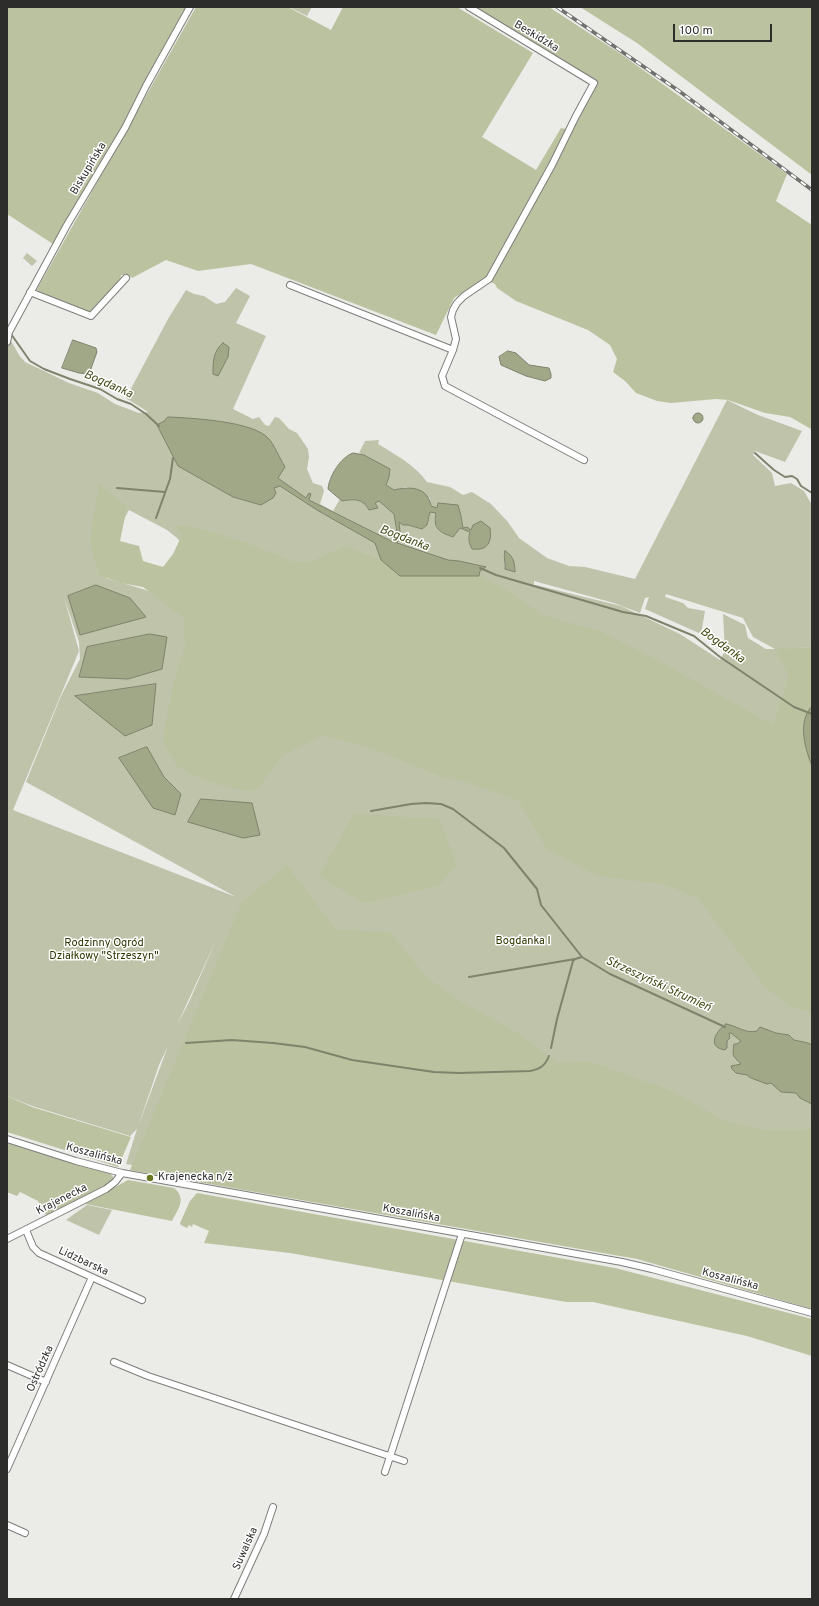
<!DOCTYPE html>
<meta charset="utf-8">
<style>
body{margin:0}
#map{position:relative;width:819px;height:1606px;overflow:hidden;background:#ebece8;font-family:Overpass,sans-serif}
canvas{display:block}
.frame{position:absolute;inset:0;border:8px solid #2d2e2c;pointer-events:none}
.scale{position:absolute;left:673px;top:24px;width:99px;height:18px;box-sizing:border-box;border:2px solid #2d2e2c;border-top:0;padding-left:5px;font-size:12px;line-height:14px;white-space:nowrap;color:#2d2e2c;-webkit-text-stroke:3px #fff;paint-order:stroke}
</style>
<div id="map">
<canvas width="819" height="1606"></canvas>
<div class="frame"></div>
<div class="scale">100 m</div>
</div>
<script>
const ctx = document.querySelector('canvas').getContext('2d');
ctx.lineJoin = 'round';
function fill(path, color) { ctx.fillStyle = color; ctx.fill(path, 'evenodd'); }
function stroke(path, color, width, dash) { ctx.strokeStyle = color; ctx.lineWidth = width; ctx.lineCap = dash ? 'butt' : 'round'; ctx.setLineDash(dash || []); ctx.stroke(path); }
function label(font, color, halo, rows, align = 'center') {
  ctx.font = font + ' Overpass,sans-serif'; ctx.lineWidth = 3; ctx.setLineDash([]); ctx.textBaseline = 'middle'; ctx.strokeStyle = halo; ctx.fillStyle = color; for (const [text, x, y, turn = 0] of rows) {
    ctx.save(); ctx.translate(x, y); ctx.rotate((+turn || 0) * Math.PI / 180); ctx.textAlign = isNaN(turn) ? turn : align; if (halo) ctx.strokeText(text, 0, 0); ctx.fillText(text, 0, 0); ctx.restore();
  }
}
fill(new Path2D(`
 M289,7H312L307,16Z
 M27,253L37,261L32,266L23,258Z
 M236,288L250,296L236,323L266,336L233,409L253,419L259,417L265,425L269,426L275,417L279,418L289,429L297,433L308,449L309,457L307,469L313,483L322,486L324,491L320,504L333,511L340,499L342,500L355,499L378,508L375,503L379,501L394,514L397,539L400,532L398,523L399,522L403,525H408L422,529L427,525L430,512H436C433,529 439,532 453,537L460,528L471,532L470,544L471,530L463,528L461,516L431,507L430,498L406,487L394,490L386,485L389,477L364,455L359,453L365,441L379,440L378,444C396,455 415,465 427,482L450,487L463,495L472,492L491,504L508,522L519,538L547,558L569,566L585,567L635,579L727,400L758,415L802,431L785,462L755,451L753,455L772,473L775,486L791,483L804,491L812,505V647L785,649L796,709L810,713L812,712V1304L639,1257L126,1164L137,1129L130,1136L32,1106L7,1096V330L10,339L19,355L25,362L69,383L98,393L115,404L139,413L148,412L126,398L168,319L186,290L194,294L204,296L216,304L225,302ZM129,510L167,530L177,538L190,554L157,594C140,587 123,584 106,578L111,543ZM534,581L614,603L640,613L645,598L649,597L645,609L701,634L705,611L688,608L683,603L665,597L666,594L743,618L753,637L775,649H766L748,638L745,625L723,614L725,651L720,660L680,634L621,606L536,585H534ZM64,597L79,642L80,659L61,696L26,782L236,897L13,810L79,651ZM217,938L189,1002L177,1025ZM168,1046L138,1127L159,1065Z
 M87,1205L112,1210L99,1235L66,1220Z`), '#bec3aa');
fill(new Path2D(`
 M7,7H186L149,74L121,128L53,244L7,214Z
 M196,7H288L331,30L343,7H457L533,53L482,137L536,170L561,128L572,130L598,83L476,7H549L621,54L787,174L776,201L812,225V431L811,429L790,417L765,413L728,400L716,399L671,403L657,401L636,393L625,381L613,372L617,359L610,345L588,330L516,301L497,288L495,284L485,279L454,298L436,335L251,264L198,271L166,260L132,278L130,276L121,275L120,280L92,313L39,294L37,289Z
 M580,7H812V175L637,43Z
 M99,484L127,507L120,541L139,546L143,561L163,567L173,554L182,535L175,525L198,528L247,543L294,562L308,563L345,546L381,560L400,576H479L508,591L542,615L602,632L655,659L773,725L789,676L775,649L812,647V706L810,708L806,751L812,766V1011L791,1007L765,987L698,898L664,884L598,876L546,848L518,800L462,781L442,777L376,750L324,735L283,755L258,788L245,791L220,785L193,775L177,766L163,741L168,711L175,678L185,647L184,618L143,587L121,583L99,575L90,540Z
 M354,814L439,819L457,865L439,885L364,903L319,876Z
 M287,865L336,930L390,932L427,978L462,1002L519,1034L558,1063L591,1062L672,1091L724,1121L766,1131H801L812,1127V1309L637,1259L130,1170L242,902Z
 M7,1096L32,1107L131,1137L118,1167L7,1132Z
 M7,1142L110,1173L113,1177V1181L47,1217L38,1201L20,1192L17,1196L7,1192Z
 M128,1180L174,1188C187,1199 178,1209 172,1221L85,1204Z
 M197,1193L615,1268L812,1319V1356L747,1336L593,1302H566L290,1253L204,1243L209,1231L193,1224L192,1227L189,1225L187,1228L181,1225L180,1223L190,1201Z`), '#bbc2a0');
const water = new Path2D(`
 M73,340L96,348L97,352L89,374L79,373L62,368Z
 M223,343L229,347L228,357L218,376L213,374C213,362 213,351 223,343Z
 M508,351L516,353L529,365L549,368L551,374V378L545,381L526,376L501,365L499,357Z
 M693 418a5 5 0 1 1 10 0a5 5 0 1 1-10 0Z
 M168,417C191,418 252,421 268,438C274,444 280,459 285,467L278,478L282,481L306,498L309,493L311,494L309,500L393,542L397,533L394,514L379,501L375,503L378,508L369,510C363,498 353,499 342,501L328,489C329,476 341,457 353,453L364,455L390,469L389,477L386,485L394,490C410,486 428,487 431,506L437,508L438,503L458,505L461,516L463,528L467,527L471,530L473,525L481,521L490,528C492,542 488,551 472,549C469,543 468,539 470,532L460,528L453,537C439,532 433,529 436,513L430,512L427,525L422,529L408,525H403L399,522L400,532L397,543L448,560L459,561L486,567L480,571L479,576H400L381,560L375,543L317,510L280,486L274,488L276,493L273,498L261,505L233,497L178,466L157,425L164,421Z
 M505,551C513,555 515,563 515,572L505,569C506,563 503,557 505,551Z
 M96,585L130,598L146,617L80,635L68,596Z
 M150,634L167,637L162,669L128,679L79,677L87,647Z
 M156,684L152,725L125,736L75,696Z
 M812,706V766C805,748 797,722 812,706Z
 M147,747L164,777L181,794L175,815L153,808L119,758Z
 M201,799L252,803L260,835L243,838L188,822Z
 M726,1024C738,1026 745,1034 757,1031L760,1027L776,1033L789,1035L794,1040L808,1043L812,1045V1104L800,1098L796,1093L781,1092L771,1083L767,1084L751,1078L747,1075L736,1073L732,1069L731,1066L741,1064C733,1055 732,1058 734,1044H737L741,1041L731,1033H729L730,1038L727,1041V1048L725,1050C706,1047 716,1031 726,1024Z`);
fill(water, '#a1a888');
stroke(water, '#7e836c', 1);
stroke(new Path2D(`
 M11,334L30,361L44,369L70,379L100,389L117,399L131,404L146,414L159,426
 M755,453L774,470L785,477L792,476L797,479L801,486L812,493
 M117,488L165,492
 M156,518L170,479L173,458
 M480,568L496,575L623,612L646,616L694,636L720,657L794,707L812,714
 M371,811L411,804L426,803L441,804L453,809L504,848L537,889L541,905L582,957L610,974L725,1027
 M469,977L575,959
 M186,1043L232,1040L273,1043L305,1047L352,1060L434,1072L459,1073L530,1071C540,1069 545,1066 549,1056
 M551,1048L557,1019L573,961L575,959L582,957`), '#7e836c', 2);
const minor = new Path2D(`
 M290,285L453,350L456,339L451,317L453,310L457,303L464,296L489,279L552,165L576,116L594,83L469,7
 M30,292L91,316L126,278
 M7,342L9,332L67,225L125,128L146,86L190,7
 M453,350L442,376L445,386L584,460
 M7,1139L76,1161L122,1173L622,1262L652,1269L812,1313
 M26,1230L33,1247L39,1253L142,1300
 M7,1239L106,1189L115,1182L122,1173
 M114,1362L148,1376L404,1461
 M7,1365L46,1382
 M7,1469L92,1277
 M385,1472L462,1234
 M7,1525L25,1533
 M234,1599L264,1534L273,1507`);
stroke(minor, '#7d7e7b', 8);
stroke(minor, '#fff', 6);
const rail = new Path2D(`
 M557,7L679,91L812,190`);
stroke(rail, '#71726f', 3.5);
stroke(rail, '#fff', 2, [6]);
for (const [x, y, r, color] of [
 [150,1178,4,"#6a7621"]
]) { const dot = new Path2D(); dot.arc(x, y, r, 0, 2 * Math.PI); ctx.fillStyle = color; ctx.fill(dot); stroke(dot, '#fff', 1.5); }
label('11px', '#2d2e2c', '#fff', [
 ["Beskidzka",536,37,31],
 ["Biskupińska",89,169,-59],
 ["Koszalińska",94,1155,15],
 ["Krajenecka",62,1200,-27],
 ["Koszalińska",411,1214,10],
 ["Lidzbarska",83,1262,25],
 ["Koszalińska",730,1280,15],
 ["Ostródzka",41,1369,-66],
 ["Suwalska",246,1549,-66]
]);
label('11px', '#303600', '#fff', [
 ["Bogdanka I",523,942],
 ["Rodzinny Ogród",104,944],
 ["Działkowy \"Strzeszyn\"",104,957]
]);
label('11px', '#2d2e2c', '#fff', [
 ["Krajenecka n/ż",158,1178]
], 'left');
label('italic 12px', '#424913', '#fff', [
 ["Bogdanka",108,385,24],
 ["Bogdanka",404,539,21],
 ["Bogdanka",722,646,36],
 ["Strzeszyński Strumień",658,985,25]
]);
</script>
